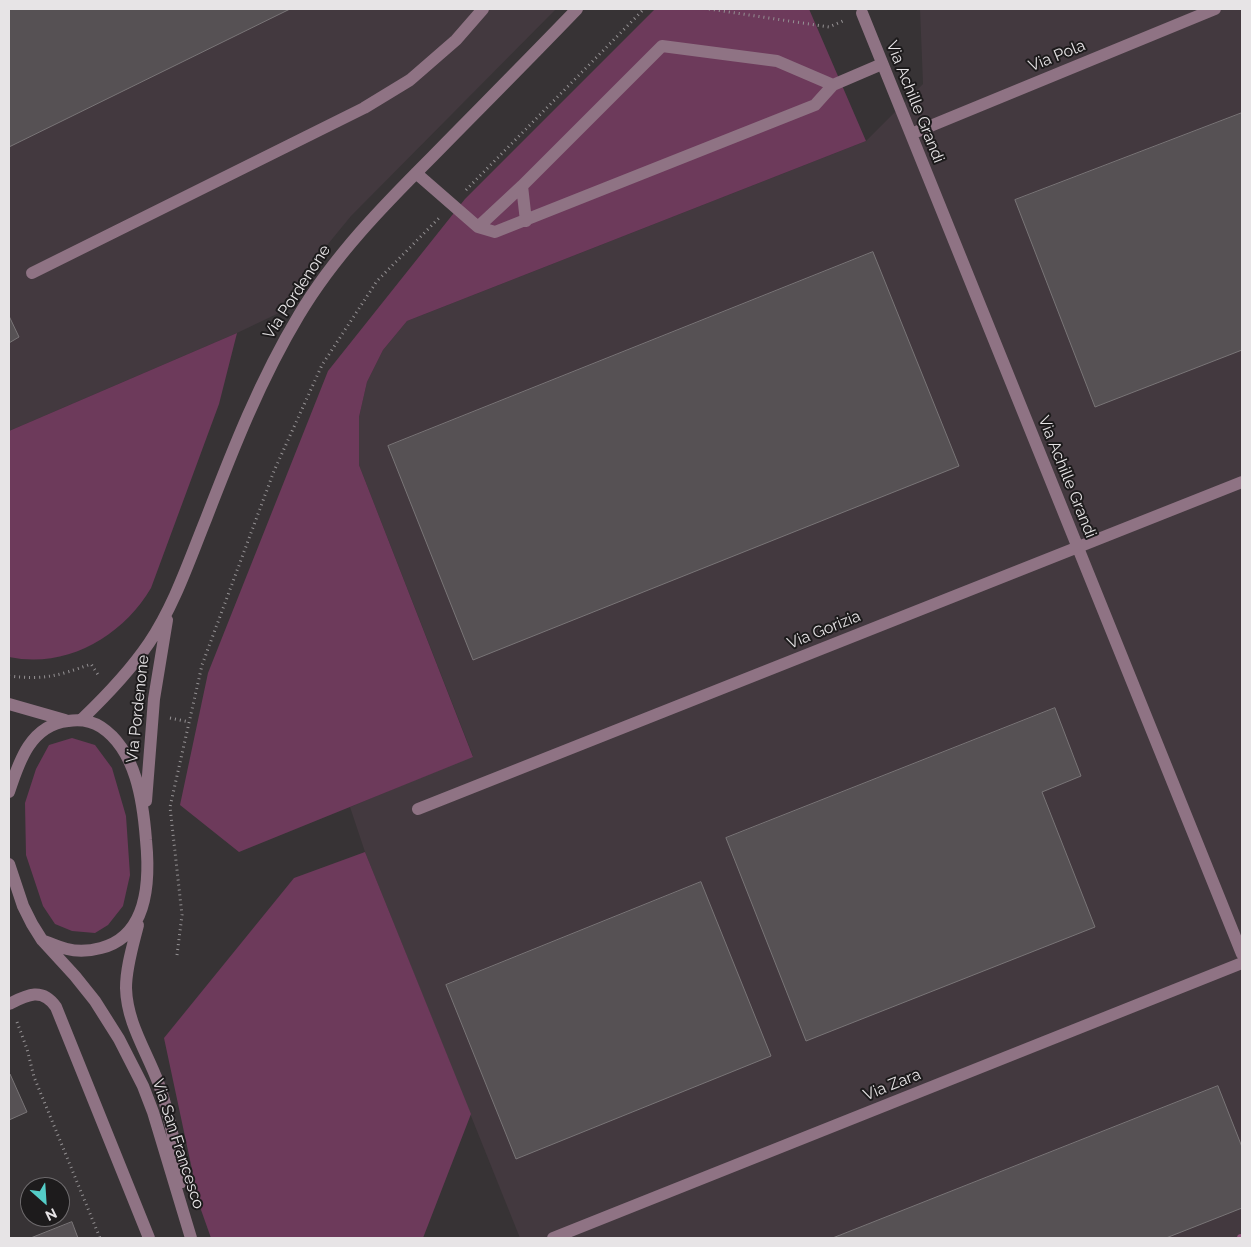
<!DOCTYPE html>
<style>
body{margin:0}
#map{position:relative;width:1251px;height:1247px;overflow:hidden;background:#373335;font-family:Raleway,sans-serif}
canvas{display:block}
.frame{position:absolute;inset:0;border:10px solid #e7e4e6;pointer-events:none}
.north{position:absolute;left:20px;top:1177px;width:50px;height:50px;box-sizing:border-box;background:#1d1b1c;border:1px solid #6e6b6d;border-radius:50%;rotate:154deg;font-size:14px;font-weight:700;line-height:20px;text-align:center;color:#e7e4e6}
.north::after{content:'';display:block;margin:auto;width:18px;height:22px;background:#54cdc8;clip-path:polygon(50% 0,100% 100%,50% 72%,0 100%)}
</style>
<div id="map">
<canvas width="1251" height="1247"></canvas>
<div class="frame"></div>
<div class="north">N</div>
</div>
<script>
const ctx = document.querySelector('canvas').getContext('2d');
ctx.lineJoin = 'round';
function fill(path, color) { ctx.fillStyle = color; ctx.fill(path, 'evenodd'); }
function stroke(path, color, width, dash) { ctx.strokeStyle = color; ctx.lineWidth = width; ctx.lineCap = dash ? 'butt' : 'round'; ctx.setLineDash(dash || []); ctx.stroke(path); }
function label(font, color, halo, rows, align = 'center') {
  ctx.font = font + ' Raleway,sans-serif'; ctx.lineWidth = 4; ctx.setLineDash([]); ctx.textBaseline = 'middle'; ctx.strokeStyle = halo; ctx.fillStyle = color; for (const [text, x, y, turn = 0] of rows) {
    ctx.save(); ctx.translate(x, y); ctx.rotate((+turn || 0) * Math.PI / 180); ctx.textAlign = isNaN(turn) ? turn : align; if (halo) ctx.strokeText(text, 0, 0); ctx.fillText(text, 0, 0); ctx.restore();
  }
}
fill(new Path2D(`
 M9,9H556L351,216L310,266L281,312L237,333L9,431Z
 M920,9H1242V1238H520L365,852L350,807L473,756L359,465V417L367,382L383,350L407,321L866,141L923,84Z`), '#43393f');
fill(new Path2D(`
 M655,9H809L866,141L407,321L383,350L367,382L359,417V465L473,757L239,852L180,805L208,673L328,371L465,199Z
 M237,333L219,404L151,588C122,637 66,669 9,657V431Z
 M72,738L95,745L112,768L126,816L130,875L123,906L108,925L95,933L72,931L55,924L43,906L26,855L25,803L36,769L49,745Z
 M365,852L471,1114L423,1238H211L200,1207L164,1038L294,878Z`), '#6d3a5b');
stroke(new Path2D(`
 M1241,1238H1242`), '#90527a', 8);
const building = new Path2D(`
 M9,9H290L9,147Z
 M1242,113V350L1095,407L1015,200Z
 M873,252L959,466L473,660L388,446Z
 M9,316L19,337L9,343Z
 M1055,708L1081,776L1042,792L1095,927L806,1041L726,838Z
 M701,882L771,1056L516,1159L446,985Z
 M9,1074H10L27,1112L9,1120Z
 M1218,1086L1242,1147V1208L1166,1238H833Z
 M72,1222L78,1238H31Z`);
fill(building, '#565154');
stroke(building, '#797577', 1);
stroke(new Path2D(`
 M709,9L829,27L845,20
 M466,190L644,9
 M9,676C44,680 58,676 91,664L99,676
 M170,718L189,722
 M177,955L182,915L170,807L202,665L274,471L322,365L377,281L439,218
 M17,1022L27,1049L34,1077L100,1238`), '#959294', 3, [1, 4]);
stroke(new Path2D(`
 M862,13L1242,954
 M833,85L882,64
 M911,134L1215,9
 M416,173L478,227L495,232L815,105L833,85L777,61L662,46L522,186L478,227
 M522,186L526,221
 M32,273L364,108L410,80L456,40L483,9
 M9,704L65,720
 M82,719C106,696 130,671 149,643C174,606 189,561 206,519C233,449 260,380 299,315C334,256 383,206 432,157C480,108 529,59 577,9
 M9,792C19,761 31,725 68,721C80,719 90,720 101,727C136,750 143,801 146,840C150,880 148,936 101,948C90,951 78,952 67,949C58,947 50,943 42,940
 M146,801L154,699L167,620
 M418,809L1242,482
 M9,864L23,906L32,924L42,940L75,976L95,1001L119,1039L143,1086L153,1112L191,1238
 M138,925C133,945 126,967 126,988C127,1023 146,1050 158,1082C170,1114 175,1148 182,1182
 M9,1004C27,995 42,987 56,1007L149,1238
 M553,1238L1242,963`), '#8f7384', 12);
label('16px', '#e7e4e6', '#1d1b1c', [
 ["Via Pola",1057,56,-22],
 ["Via Achille Grandi",915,102,68],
 ["Via Pordenone",297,292,-57],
 ["Via Achille Grandi",1067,477,68],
 ["Via Gorizia",824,630,-22],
 ["Via Pordenone",138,709,-84],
 ["Via Zara",892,1085,-22],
 ["Via San Francesco",178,1144,72]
]);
</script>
